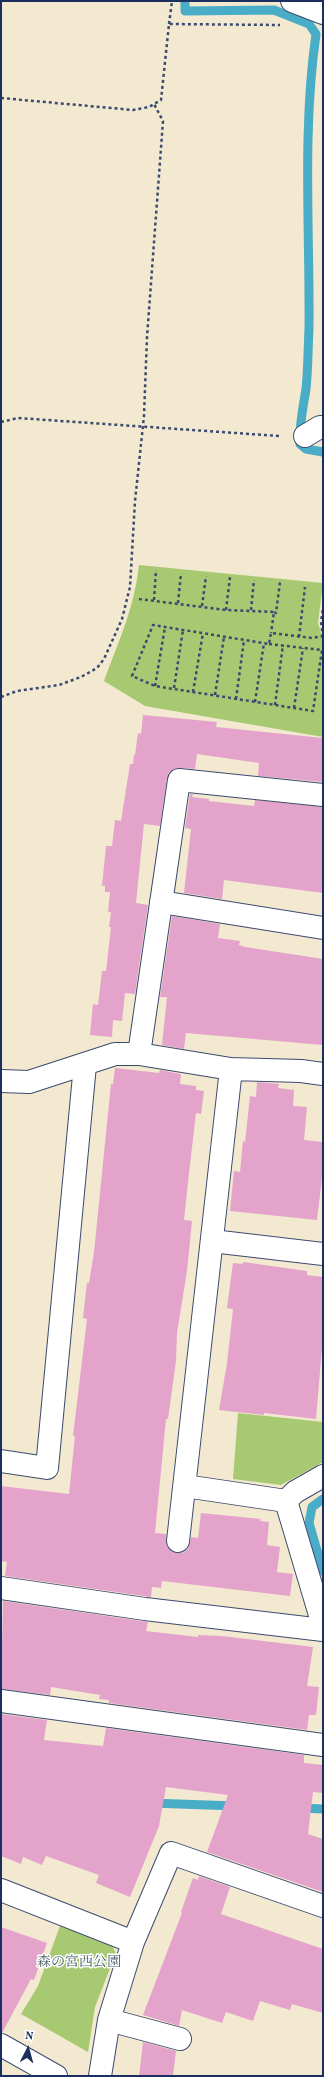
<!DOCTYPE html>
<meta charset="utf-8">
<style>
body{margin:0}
#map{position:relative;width:324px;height:2077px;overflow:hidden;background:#f3e8d0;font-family:Vollkorn,serif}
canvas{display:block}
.frame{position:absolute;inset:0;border:2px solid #1b2f5e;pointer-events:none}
.north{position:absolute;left:8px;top:2029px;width:40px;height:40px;-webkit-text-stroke:3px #fff;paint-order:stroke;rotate:6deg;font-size:11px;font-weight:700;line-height:16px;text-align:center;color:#1b2f5e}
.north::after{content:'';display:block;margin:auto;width:14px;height:18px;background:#1b2f5e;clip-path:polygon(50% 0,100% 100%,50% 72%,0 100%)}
</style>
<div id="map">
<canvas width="324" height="2077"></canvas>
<div class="frame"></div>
<div class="north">N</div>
</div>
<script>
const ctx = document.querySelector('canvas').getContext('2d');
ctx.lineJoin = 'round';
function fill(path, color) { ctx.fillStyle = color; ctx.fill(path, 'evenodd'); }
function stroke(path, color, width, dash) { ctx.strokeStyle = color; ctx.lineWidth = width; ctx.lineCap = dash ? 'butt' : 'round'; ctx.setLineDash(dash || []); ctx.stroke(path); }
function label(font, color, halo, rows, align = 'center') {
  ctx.font = font + ' Vollkorn,"Noto Serif JP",serif'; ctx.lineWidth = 3; ctx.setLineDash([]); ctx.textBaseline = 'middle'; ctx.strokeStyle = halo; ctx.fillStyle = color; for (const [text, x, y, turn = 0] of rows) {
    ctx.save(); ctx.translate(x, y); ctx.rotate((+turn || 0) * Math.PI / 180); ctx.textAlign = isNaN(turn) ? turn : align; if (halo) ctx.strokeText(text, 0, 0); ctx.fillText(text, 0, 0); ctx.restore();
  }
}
fill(new Path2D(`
 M139,565L323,583L318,623L323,639V737L145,706L104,681C119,640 134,609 139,565Z
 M238,1413L323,1422V1462L281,1485L233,1479Z
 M61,1923L109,1940L116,1953L95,2007L88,2052L21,2014L38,1986Z`), '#a7c971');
stroke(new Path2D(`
 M185,1V11L274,10L309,24L316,34C302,132 310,230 309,329C308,348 308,370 306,389C303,408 299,425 300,444L306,449L323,452
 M323,1499L312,1507L309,1523L323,1571
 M150,1803L236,1806
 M300,1808L323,1809`), '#49adc8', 9);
fill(new Path2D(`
 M143,715L217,722L216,727L323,738V782L258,776L259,763L197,754L195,769L180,768L169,772L167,778L160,826L144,824L136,903L148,905L135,994L125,993L122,1021L113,1020L112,1037L90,1035L93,1004L98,1005L102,971H106L111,927H109L111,912H108L110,892H105V886H102L106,846H112L115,820L121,821L130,764H133L134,755H135L138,733L141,734Z
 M190,794H193L192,797L209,799V801L254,806L255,800L323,807V893L224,880L222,899L184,893L191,829L185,828Z
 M172,916L220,924L218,938L240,941L239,945L245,947L323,959V1045L186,1033L184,1049L162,1045L167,997H160Z
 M115,1068L159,1073L160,1070L181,1074L180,1084L196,1086V1090L204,1091L201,1114L196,1113L189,1173L184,1220L192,1221L187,1271L177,1333L176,1361L168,1419H166L155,1533L166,1534L167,1546L171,1551L177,1553H183L188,1549L191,1537L198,1538L201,1513L261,1519L260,1521L269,1522L267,1545L280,1547L277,1572L293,1574L290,1596L162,1581L161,1588L152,1587L151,1597L5,1576L7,1562L1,1561V1486L69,1494L75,1436H73L87,1319L83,1318L87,1283H89L94,1252L111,1084H113Z
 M257,1082L279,1084L278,1088L294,1090L293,1106L307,1107L304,1140L323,1142V1169L317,1220L230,1211L234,1171L240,1172L243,1141L245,1142L250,1096L256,1097Z
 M243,1262L307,1271V1275L323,1277V1336L316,1419L264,1413V1415L219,1410L227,1363L233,1309L227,1308L233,1263L243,1264Z
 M3,1601L148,1622L146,1631L198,1637V1635L222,1636L313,1647L307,1686L319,1687L316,1715H309L307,1730L109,1703V1700L99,1699L100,1695L51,1687L50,1695L1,1689Z
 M1,1714L47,1720L44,1740L103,1746L106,1728L304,1755V1763L323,1765V1793L313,1792L308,1834L323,1839V1892L207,1852L228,1795L166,1787L159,1826L130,1897L96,1883L99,1875L46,1856L42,1865L23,1857L21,1864L1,1856Z
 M199,1876L230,1887L221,1914L323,1949V2013L292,2004L290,2010L260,2001L253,2021L226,2012L222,2023L182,2010L179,2026L143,2015L182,1913L181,1912L193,1878L198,1880Z
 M1,1927L47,1943L34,1980L31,1979L2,2033Z
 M143,2042L176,2051L173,2076H139Z`), '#e4a3cb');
const street = new Path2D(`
 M292,1L323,13
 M305,436L320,427H323
 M161,902L323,928
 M139,1054L179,780L323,795
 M1,1081L29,1082L115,1054H139L231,1069L301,1071L323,1074
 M212,1241L323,1254
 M1,1461L47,1468L85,1065
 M185,1486L286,1501L295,1492L323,1476
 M286,1501L323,1625
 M178,1541L231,1069
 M1,1588L145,1609L323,1630
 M1,1701L323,1745
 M1,1890L133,1942L109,2020L100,2076
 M133,1942L171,1853L323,1906
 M109,2020L180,2039
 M1,2045L56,2076`);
stroke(street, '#3b4b6f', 24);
stroke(new Path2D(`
 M169,24L172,1
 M1,98L133,110L149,107L161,100L169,24L280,25
 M1,422L18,418L279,436
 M139,599L226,610L274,612L271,633
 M154,600L156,570
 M178,603L181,573
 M202,606L206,576
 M226,610L230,577
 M251,610L254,580
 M274,612L276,613L280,582
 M299,637L305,587
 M323,637L321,622L323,608
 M269,644L322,650L313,711L155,686L132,676L153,625L269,644L271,633L312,638L323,636
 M155,686L165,627
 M174,688L183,630
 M193,692L203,633
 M215,695L224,637
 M1,697L17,691L59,685L81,677L97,668L104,659L122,619L130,587L135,501L144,416L147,337L163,121L154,104
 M236,699L244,640
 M255,702L264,643
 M275,705L283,645
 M294,708L303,648`), '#3b4b6f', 2.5, [3, 3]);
stroke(street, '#fff', 22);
label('14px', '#455d64', '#fff', [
 ["森の宮西公園",79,1963]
]);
</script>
